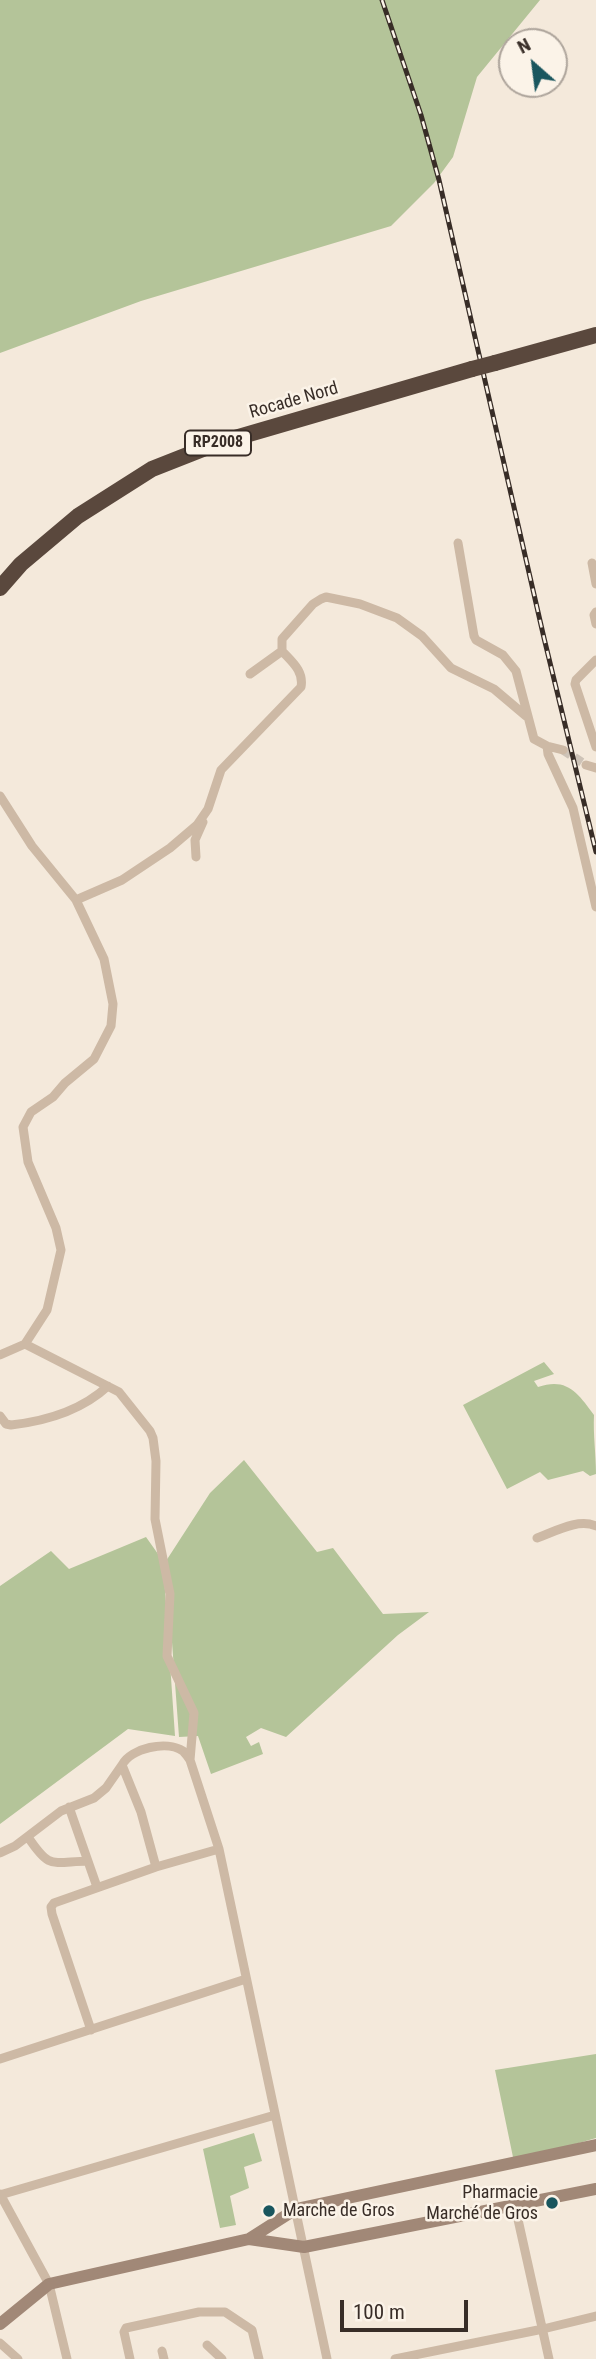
<!DOCTYPE html>
<meta charset="utf-8">
<style>
body{margin:0}
#map{position:relative;width:596px;height:2359px;overflow:hidden;background:#f4e9db;font-family:"Roboto Condensed",sans-serif}
canvas{display:block}
.north{position:absolute;left:498px;top:28px;width:70px;height:70px;box-sizing:border-box;background:#fbf3e8;border:2px solid #ada49b;border-radius:50%;rotate:332deg;font-size:19px;font-weight:700;line-height:28px;text-align:center;color:#382d27}
.north::after{content:'';display:block;margin:auto;width:24px;height:32px;background:#19565e;clip-path:polygon(50% 0,100% 100%,50% 72%,0 100%)}
.scale{position:absolute;left:340px;top:2300px;width:128px;height:32px;box-sizing:border-box;border:4px solid #382d27;border-top:0;padding-left:9px;font-size:21px;line-height:24px;white-space:nowrap;color:#382d27;-webkit-text-stroke:5px #fbf3e8;paint-order:stroke}
</style>
<div id="map">
<canvas width="596" height="2359"></canvas>
<div class="north">N</div>
<div class="scale">100 m</div>
</div>
<script>
const ctx = document.querySelector('canvas').getContext('2d');
ctx.lineJoin = 'round';
function fill(path, color) { ctx.fillStyle = color; ctx.fill(path, 'evenodd'); }
function stroke(path, color, width, dash) { ctx.strokeStyle = color; ctx.lineWidth = width; ctx.lineCap = dash ? 'butt' : 'round'; ctx.setLineDash(dash || []); ctx.stroke(path); }
function label(font, color, halo, rows, align = 'center') {
  ctx.font = font + ' "Roboto Condensed",sans-serif'; ctx.lineWidth = 5; ctx.setLineDash([]); ctx.textBaseline = 'middle'; ctx.strokeStyle = halo; ctx.fillStyle = color; for (const [text, x, y, turn = 0] of rows) {
    ctx.save(); ctx.translate(x, y); ctx.rotate((+turn || 0) * Math.PI / 180); ctx.textAlign = isNaN(turn) ? turn : align; if (halo) ctx.strokeText(text, 0, 0); ctx.fillText(text, 0, 0); ctx.restore();
  }
}
fill(new Path2D(`
 M0,0H540L477,77L453,157L434,183L391,226L141,301L0,353Z
 M544,1362L554,1374L534,1381L538,1387C567,1377 578,1393 594,1415C593,1435 596,1454 596,1474L590,1476L583,1471L548,1480L540,1472L507,1489L463,1405Z
 M244,1460L317,1552L333,1548L383,1614L429,1612L398,1635L286,1737L261,1728L246,1737L251,1746L259,1742L263,1754L211,1774L198,1736L179,1737L166,1561L210,1493Z
 M146,1537L163,1561L175,1736L128,1729L0,1824V1586L51,1551L69,1569Z
 M596,2054V2138L514,2162L495,2070Z
 M254,2133L262,2161L244,2167L249,2188L230,2196L236,2225L220,2228L203,2149Z`), '#b4c499');
stroke(new Path2D(`
 M563,750L586,765`), '#cec3b7', 9, [9, 4.5]);
stroke(new Path2D(`
 M458,543L474,636L476,640L503,655L516,671L534,739L547,746L548,754L573,808L596,907
 M592,563L596,584
 M596,612L594,615L596,624
 M596,660L576,680L575,684L596,747
 M250,674L282,651
 M547,746L563,750
 M586,765L596,768
 M0,796L32,846L76,900L104,959L113,1004L111,1026L94,1059L65,1083L53,1097L31,1112L23,1127L28,1162L56,1228L61,1250L47,1310L25,1344
 M196,857L195,840L203,822
 M76,900L122,880L170,848L197,825L208,809L221,770L301,687C304,671 292,662 282,651V639L313,604L321,599L326,597L360,604L397,618L422,636L451,668L494,689L526,716
 M0,1355L25,1344L119,1392L150,1431L153,1438L156,1461L155,1519L170,1594L167,1656L194,1713L190,1760
 M0,1416L6,1424L11,1425C47,1421 81,1411 108,1386
 M537,1538C554,1532 578,1518 596,1526
 M69,1807L97,1887
 M28,1837C50,1870 51,1862 88,1861
 M0,1853L15,1846L61,1811L94,1798L106,1788L122,1765
 M156,1867L141,1812L122,1765C131,1748 167,1740 183,1751C186,1754 188,1757 190,1760L219,1849L327,2359
 M91,2030L52,1914L51,1907L54,1903L156,1867L219,1849
 M0,2059L246,1979
 M0,2194L49,2284L67,2359
 M0,2195L275,2115
 M515,2206L549,2359
 M0,2343L18,2359
 M207,2345L222,2359
 M162,2351L164,2359
 M130,2359L124,2332L126,2328L199,2312H225L252,2330L259,2359
 M395,2359L543,2329L596,2316`), '#cdb9a5', 9);
stroke(new Path2D(`
 M249,2239L304,2247L596,2189
 M0,2324L49,2284L249,2239L296,2209L596,2145`), '#a18877', 12);
stroke(new Path2D(`
 M495,363L596,335
 M0,588L21,564L78,516L152,469L218,443L472,369`), '#5a483d', 16);
const rail = new Path2D(`
 M382,0L421,115L439,180L544,638L596,852`);
stroke(rail, '#382d27', 5);
stroke(rail, '#fbf3e8', 2.5, [8]);
stroke(new Path2D(`
 M472,369L495,363`), '#5a483d', 16);
for (const [x, y, r, color] of [
 [552,2203,7,"#19565e"],
 [269,2211,7,"#19565e"]
]) { const dot = new Path2D(); dot.arc(x, y, r, 0, 2 * Math.PI); ctx.fillStyle = color; ctx.fill(dot); stroke(dot, '#fbf3e8', 2.5); }
for (const [x, y, w] of [
 [218,443,66]
]) { const box = new Path2D(); box.roundRect(x - w / 2, y - 12.5, w, 25, 5); ctx.fillStyle = '#fbf3e8'; ctx.fill(box); stroke(box, '#382d27', 2); }
label('bold 16px', '#382d27', null, [
 ["RP2008",218,443]
]);
label('18px', '#382d27', '#fbf3e8', [
 ["Rocade Nord",294,401,-16]
]);
label('18px', '#382d27', '#fbf3e8', [
 ["Pharmacie",538,2193],
 ["Marché de Gros",538,2214],
 ["Marche de Gros",283,2211,"left"]
], 'right');
</script>
